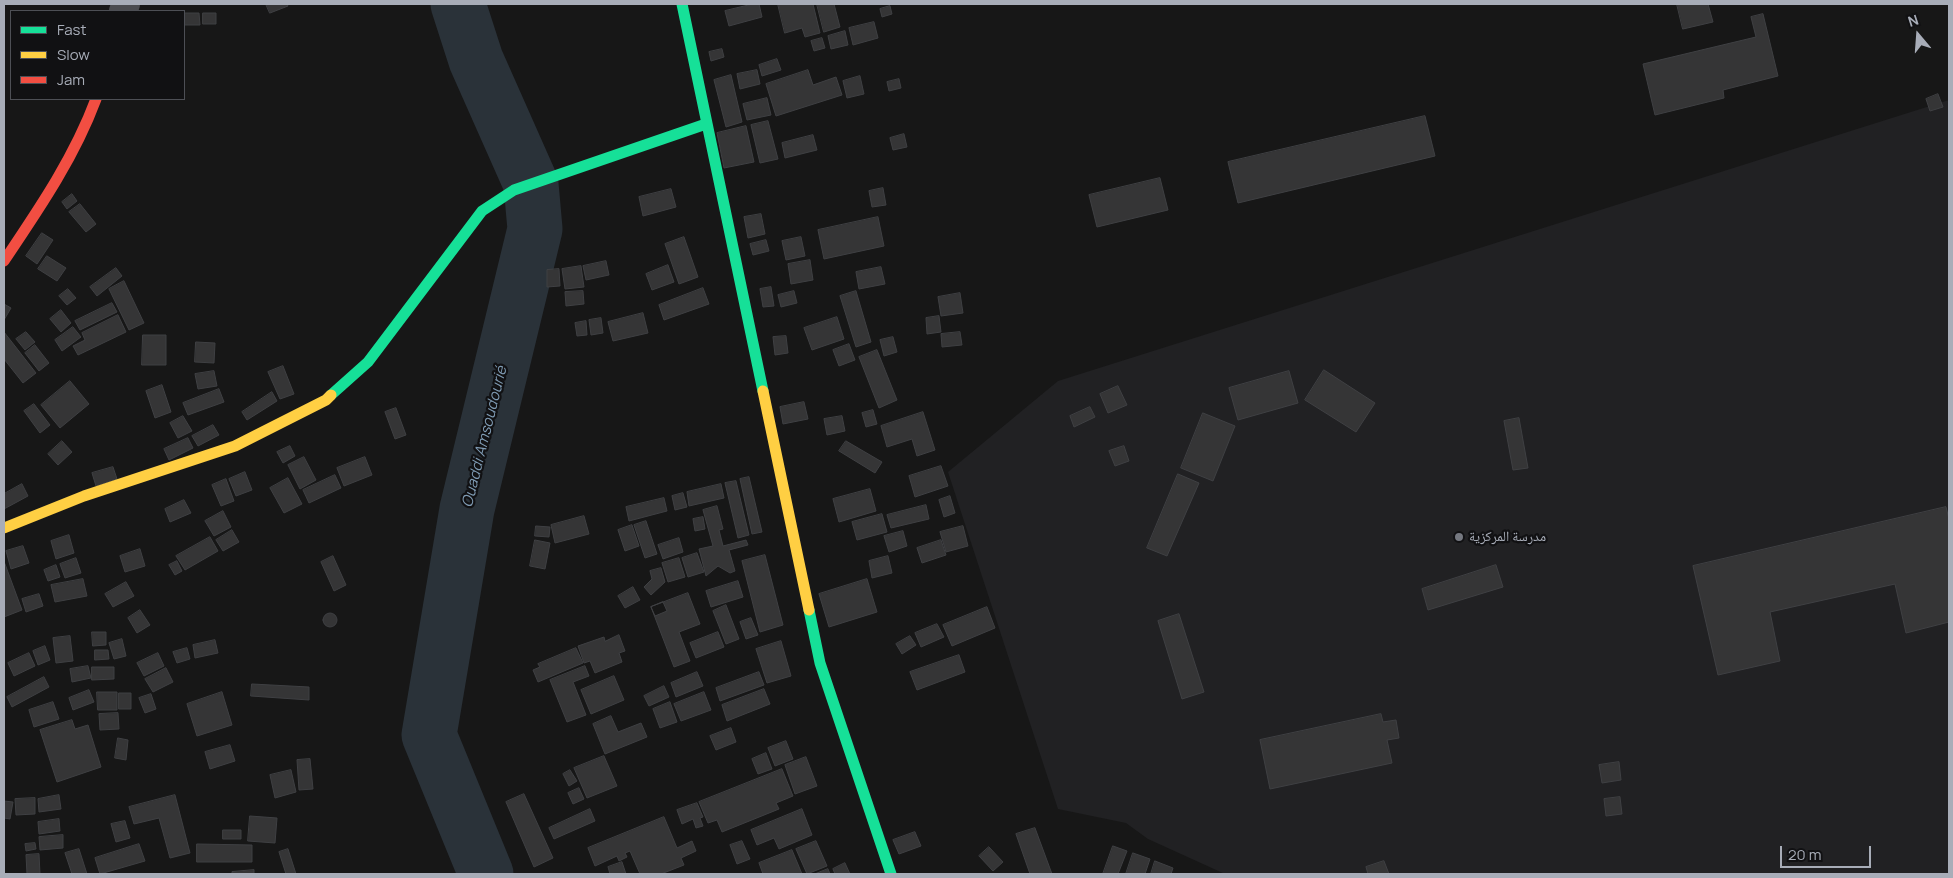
<!DOCTYPE html>
<meta charset="utf-8">
<style>
body{margin:0}
#map{position:relative;width:1953px;height:878px;overflow:hidden;background:#171717;font-family:Manrope,sans-serif}
canvas{display:block}
.frame{position:absolute;inset:0;border:5px solid #a8adb8;pointer-events:none}
.legend{position:absolute;left:10px;top:10px;width:175px;height:90px;box-sizing:border-box;background:#111113;border:1px solid #4d4f55;margin:0;padding:6px 9px;list-style:none;font-size:15px;color:#a8adb8}
.legend li{display:flex;align-items:center;gap:10px;height:25px}
.legend b{width:25px;border:1px solid #4d4f55}
.north{position:absolute;left:1893px;top:10px;width:50px;height:50px;-webkit-text-stroke:4px #111113;paint-order:stroke;rotate:342deg;font-size:14px;font-weight:700;line-height:20px;text-align:center;color:#a8adb8}
.north::after{content:'';display:block;margin:auto;width:18px;height:22px;background:#a8adb8;clip-path:polygon(50% 0,100% 100%,50% 72%,0 100%)}
.scale{position:absolute;left:1780px;top:846px;width:91px;height:22px;box-sizing:border-box;border:2px solid #a8adb8;border-top:0;padding-left:6px;font-size:15px;line-height:18px;white-space:nowrap;color:#a8adb8;-webkit-text-stroke:4px #111113;paint-order:stroke}
</style>
<div id="map">
<canvas width="1953" height="878"></canvas>
<div class="frame"></div>
<ul class="legend">
<li><b style="height:6px;background:#16e098"></b>Fast</li>
<li><b style="height:6px;background:#ffcf43"></b>Slow</li>
<li><b style="height:6px;background:#f24e42"></b>Jam</li>
</ul>
<div class="north">N</div>
<div class="scale">20 m</div>
</div>
<script>
const ctx = document.querySelector('canvas').getContext('2d');
ctx.lineJoin = 'round';
function fill(path, color) { ctx.fillStyle = color; ctx.fill(path, 'evenodd'); }
function stroke(path, color, width, dash) { ctx.strokeStyle = color; ctx.lineWidth = width; ctx.lineCap = dash ? 'butt' : 'round'; ctx.setLineDash(dash || []); ctx.stroke(path); }
function label(font, color, halo, rows, align = 'center') {
  ctx.font = font + ' Manrope,"Noto Naskh Arabic",sans-serif'; ctx.lineWidth = 4.5; ctx.setLineDash([]); ctx.textBaseline = 'middle'; ctx.strokeStyle = halo; ctx.fillStyle = color; for (const [text, x, y, turn = 0] of rows) {
    ctx.save(); ctx.translate(x, y); ctx.rotate((+turn || 0) * Math.PI / 180); ctx.textAlign = isNaN(turn) ? turn : align; if (halo) ctx.strokeText(text, 0, 0); ctx.fillText(text, 0, 0); ctx.restore();
  }
}
fill(new Path2D(`
 M1949,100V874H1225L1148,839L1126,823L1058,809L948,472L1058,381Z`), '#212123');
stroke(new Path2D(`
 M458,4L476,60L531,184L535,229L467,509L429,735L486,874`), '#2a3239', 55);
const building = new Path2D(`
 M266,4H287L288,6L270,13Z
 M753,4H759L762,17L729,26L725,11Z
 M778,4H813L820,33L805,37L802,28L785,33Z
 M817,4H834L840,27L824,32Z
 M1677,4H1708L1713,22L1683,29Z
 M890,6L892,14L882,17L880,9Z
 M184,13H199L200,25H184Z
 M203,13H216V24H203Z
 M1763,14L1778,76L1723,90L1724,98L1655,115L1643,64L1756,37L1751,17Z
 M874,22L878,38L853,45L849,28Z
 M845,31L848,45L831,49L828,36Z
 M822,38L825,48L814,51L811,41Z
 M722,49L724,57L711,61L709,52Z
 M777,59L781,70L762,76L759,65Z
 M757,70L760,84L740,89L737,74Z
 M808,70L813,85L836,77L842,95L776,116L766,84Z
 M731,75L742,122L726,127L714,80Z
 M860,76L864,94L847,98L843,81Z
 M899,79L901,88L889,91L887,82Z
 M1938,94L1943,107L1930,111L1926,99Z
 M767,98L771,115L747,120L743,104Z
 M1425,116L1435,156L1238,203L1228,162Z
 M768,121L778,159L760,163L751,125Z
 M746,126L754,162L724,168L717,133Z
 M904,134L907,147L893,150L890,138Z
 M813,135L817,150L785,158L782,143Z
 M1160,178L1168,210L1097,227L1089,195Z
 M883,188L886,205L872,207L869,191Z
 M671,189L676,207L643,216L639,197Z
 M72,194L77,201L67,209L62,202Z
 M80,204L96,224L86,232L69,212Z
 M761,214L765,234L748,238L744,217Z
 M878,217L884,246L824,259L818,230Z
 M42,233L53,240L37,264L26,256Z
 M684,237L698,277L679,284L665,244Z
 M801,237L805,256L786,260L782,241Z
 M766,240L769,251L753,255L750,244Z
 M47,256L66,268L57,281L38,269Z
 M810,260L813,280L791,284L788,264Z
 M606,261L609,275L586,280L583,266Z
 M668,265L674,282L652,290L646,274Z
 M581,266L584,287L565,289L562,269Z
 M881,267L885,284L859,289L856,272Z
 M116,268L122,276L97,296L90,287Z
 M559,269L560,286L547,287V270Z
 M124,281L144,323L129,330L109,289Z
 M771,287L774,306L763,307L760,289Z
 M703,288L709,304L664,320L659,305Z
 M68,289L76,298L67,305L59,296Z
 M583,291L584,304L566,306L565,292Z
 M794,291L797,303L781,307L778,295Z
 M856,291L871,342L856,347L840,296Z
 M960,293L963,313L941,316L938,297Z
 M112,303L117,312L80,330L75,321Z
 M4,304L11,308L4,320Z
 M61,310L71,323L61,332L50,319Z
 M643,313L648,333L613,341L608,322Z
 M118,315L126,332L78,355L73,346L85,340L82,333Z
 M939,316L941,332L927,334L926,318Z
 M837,317L844,339L812,350L804,328Z
 M601,318L603,333L591,335L589,320Z
 M586,321L587,335L577,336L575,323Z
 M73,327L81,337L62,351L55,340Z
 M4,332L36,373L23,383L4,359Z
 M26,332L35,342L25,350L16,339Z
 M960,332L962,345L942,347L941,334Z
 M143,335H166V365H142Z
 M786,336L788,353L775,355L773,337Z
 M893,337L897,352L884,356L880,340Z
 M196,342L215,343L214,363L195,362Z
 M849,344L855,360L839,366L833,350Z
 M35,345L49,363L39,371L25,353Z
 M877,350L897,400L879,408L859,357Z
 M283,366L294,394L280,399L268,372Z
 M1324,370L1375,403L1356,432L1305,400Z
 M214,371L217,386L198,389L195,374Z
 M1289,371L1298,403L1238,420L1229,388Z
 M70,381L89,404L60,428L41,405Z
 M162,385L171,412L155,418L146,391Z
 M1118,386L1127,405L1108,413L1100,394Z
 M219,389L224,402L188,415L183,403Z
 M272,392L277,401L247,420L242,412Z
 M804,402L808,419L783,424L780,407Z
 M34,404L50,425L40,433L24,411Z
 M1090,407L1095,417L1074,427L1070,416Z
 M396,408L406,435L395,439L385,412Z
 M873,410L877,424L866,427L862,413Z
 M923,412L935,450L917,456L912,439L887,447L881,426Z
 M1203,413L1235,426L1213,481L1181,468Z
 M183,416L192,431L178,438L170,423Z
 M842,416L845,431L827,435L824,419Z
 M1519,418L1528,468L1513,470L1504,421Z
 M213,425L219,435L198,446L192,436Z
 M188,438L193,448L169,460L164,449Z
 M62,441L72,452L58,465L48,454Z
 M846,441L882,462L875,473L839,451Z
 M290,446L295,456L283,463L277,452Z
 M1124,446L1129,461L1115,466L1109,451Z
 M304,457L316,480L300,489L288,465Z
 M365,457L372,475L344,486L337,468Z
 M941,466L948,486L915,497L909,476Z
 M113,467L117,479L96,486L92,473Z
 M245,472L252,490L236,496L229,479Z
 M1178,474L1199,483L1167,556L1147,548Z
 M335,475L341,488L309,503L303,490Z
 M749,477L762,532L752,534L740,479Z
 M288,478L302,504L284,513L270,488Z
 M226,479L234,501L221,506L212,485Z
 M736,481L749,535L738,538L725,483Z
 M22,484L28,496L4,509V494Z
 M721,484L724,498L689,506L687,492Z
 M870,489L876,511L839,522L833,499Z
 M683,493L687,507L675,510L672,496Z
 M950,496L955,513L944,517L939,500Z
 M664,498L667,511L629,521L626,507Z
 M184,500L191,513L170,522L165,509Z
 M926,505L929,519L891,528L887,515Z
 M717,506L723,529L719,530L723,546L746,540L748,545L729,550L735,571L730,573L718,566L706,576L699,549L713,546L703,510Z
 M1946,507L1949,519V622L1906,633L1895,584L1770,612L1780,661L1718,675L1693,566Z
 M223,511L231,527L214,536L205,521Z
 M882,514L887,532L857,540L852,522Z
 M584,516L589,534L555,543L551,525Z
 M703,517L705,529L695,531L693,519Z
 M646,521L657,554L645,558L634,525Z
 M632,525L639,546L625,551L618,530Z
 M536,526L550,527L549,537L535,536Z
 M963,526L968,546L946,552L940,532Z
 M232,530L239,542L223,551L216,540Z
 M903,531L907,546L889,552L884,536Z
 M69,535L74,553L56,559L51,541Z
 M210,537L218,551L185,570L176,556Z
 M679,538L683,552L663,559L658,545Z
 M535,540L550,543L545,569L530,566Z
 M941,540L946,555L922,563L917,548Z
 M23,546L29,563L11,569L6,551Z
 M140,549L145,566L125,572L120,556Z
 M697,553L704,572L688,577L682,558Z
 M765,555L783,625L760,632L742,561Z
 M333,556L346,585L334,591L321,562Z
 M888,556L892,573L872,578L869,561Z
 M76,558L81,573L65,578L60,564Z
 M679,558L685,577L668,582L662,563Z
 M177,561L182,571L175,575L169,565Z
 M5,564L22,610L4,617V565Z
 M56,565L60,577L48,581L44,570Z
 M1496,565L1503,587L1428,610L1422,589Z
 M661,568L665,582L651,595L644,587L652,579L650,571Z
 M83,579L87,596L55,602L51,585Z
 M867,579L877,612L829,627L819,594Z
 M738,581L743,597L711,607L706,591Z
 M126,582L134,596L113,607L105,594Z
 M633,587L640,600L625,608L618,596Z
 M688,593L700,624L679,632L690,661L674,667L651,607Z
 M39,594L43,606L26,612L22,599Z
 M663,602L667,611L655,616L651,607Z
 M726,605L739,639L726,644L713,611Z
 M987,607L995,628L952,646L943,625Z
 M140,610L150,625L137,633L128,618Z
 M323 620a7 7 0 1 1 14 0a7 7 0 1 1-14 0Z
 M1179,614L1204,692L1182,699L1158,621Z
 M751,618L758,635L746,639L740,622Z
 M937,624L944,637L921,647L915,633Z
 M92,632H106V645L93,646Z
 M718,632L724,647L696,658L690,643Z
 M619,635L625,651L619,653L622,662L595,673L590,661L584,663L578,646L604,637L605,641Z
 M70,636L73,661L56,663L53,638Z
 M910,636L916,645L902,654L896,644Z
 M122,639L126,656L114,659L109,643Z
 M215,640L218,653L195,658L193,645Z
 M781,641L791,676L767,683L756,649Z
 M45,646L50,660L38,665L33,651Z
 M187,648L190,659L177,663L173,652Z
 M576,648L583,663L538,682L533,670L540,667L538,664Z
 M95,650H108L109,659L95,660Z
 M29,653L35,666L14,676L8,663Z
 M158,653L164,666L144,676L137,663Z
 M959,655L965,672L917,690L910,672Z
 M88,666L91,678L72,682L70,669Z
 M585,666L589,676L573,682L586,715L567,722L550,680Z
 M92,667H114V679L92,680Z
 M166,668L173,682L153,692L145,679Z
 M697,672L703,686L676,697L671,683Z
 M759,672L764,685L720,701L716,688Z
 M614,676L624,700L591,714L581,690Z
 M44,677L49,687L12,707L7,697Z
 M252,684L309,687V700L251,696Z
 M664,686L669,697L649,706L644,696Z
 M764,689L770,704L727,721L722,705Z
 M89,690L94,702L73,710L69,698Z
 M97,692H117V710H98Z
 M222,692L232,725L197,736L187,704Z
 M704,692L711,710L681,721L674,704Z
 M119,693H131V709H119Z
 M151,694L156,709L145,713L139,698Z
 M53,702L59,719L34,727L29,710Z
 M670,702L677,722L660,728L653,709Z
 M118,713L119,729L100,730L99,714Z
 M1381,714L1383,722L1396,720L1399,738L1387,740L1392,763L1270,789L1260,740Z
 M611,716L618,732L641,723L647,737L605,754L593,724Z
 M72,720L75,729L88,725L101,767L57,782L40,730Z
 M731,728L736,742L716,750L710,736Z
 M118,738L128,740L126,760L115,758Z
 M786,741L793,759L775,766L768,748Z
 M230,745L235,761L210,769L205,752Z
 M766,753L772,769L758,774L752,759Z
 M604,756L617,786L587,798L574,768Z
 M806,757L817,786L795,794L785,765Z
 M310,759L313,789L299,790L297,760Z
 M1619,762L1621,780L1602,783L1599,765Z
 M782,769L793,796L776,803L779,809L722,832L717,820L708,823L699,802Z
 M291,770L296,792L275,798L270,775Z
 M570,770L577,781L569,786L563,774Z
 M579,788L584,799L573,804L568,793Z
 M524,794L553,858L534,867L506,802Z
 M59,795L61,809L39,812L38,799Z
 M175,795L190,853L170,858L159,818L134,824L129,807Z
 M1620,797L1622,814L1606,816L1604,799Z
 M35,798V814L16,815L15,799Z
 M4,801L13,802L10,819L4,818Z
 M697,803L703,817L700,818L703,826L696,828L693,819L682,824L677,810Z
 M590,809L595,821L554,839L549,828Z
 M802,809L812,835L779,849L774,838L757,845L751,830Z
 M250,816L277,818L275,843L248,841Z
 M664,817L677,848L692,841L696,851L681,858L684,865L661,874H640L630,851L625,853L627,857L619,861L617,856L595,866L588,848Z
 M59,819L60,831L39,834L38,822Z
 M125,821L130,838L116,842L111,824Z
 M1035,828L1052,874H1030L1016,834Z
 M223,830H241V839H223Z
 M915,832L921,846L899,854L893,840Z
 M63,835V848L40,850L39,837Z
 M742,841L750,859L737,864L730,845Z
 M816,841L827,866L807,874L796,849Z
 M35,843L36,849L26,851L25,844Z
 M139,844L145,861L100,874L95,858Z
 M197,844L252,845V862H197Z
 M1113,846L1127,851L1118,874H1103Z
 M989,847L1003,862L993,871L979,856Z
 M79,849L87,874H72L65,853Z
 M288,849L296,874H286L279,852Z
 M792,850L802,874H763L759,863Z
 M1133,853L1150,859L1145,874H1126Z
 M39,854L40,874H27L26,855Z
 M1155,861L1173,868L1171,874H1151Z
 M1384,861L1389,874H1368L1366,867Z
 M622,862L626,874H610L608,867Z
 M845,863L850,874H835L833,869Z
 M828,869L830,874H815Z
 M254,870V874H232V872Z`);
fill(building, '#353536');
stroke(building, '#3f4043', 1);
stroke(new Path2D(`
 M123,11L126,4`), '#4b4c50', 28);
stroke(new Path2D(`
 M682,4L763,391
 M331,395L368,362L482,211L514,190L706,124
 M809,610L820,663L891,874`), '#16e098', 11);
stroke(new Path2D(`
 M763,391L809,610
 M4,528L84,496L235,446L326,400L331,395`), '#ffcf43', 11);
stroke(new Path2D(`
 M4,261C39,209 74,158 96,99`), '#f24e42', 11);
for (const [x, y, r, color] of [
 [1459,537,5,"#757880"]
]) { const dot = new Path2D(); dot.arc(x, y, r, 0, 2 * Math.PI); ctx.fillStyle = color; ctx.fill(dot); stroke(dot, '#111113', 2); }
label('14px', '#a8adb8', '#111113', [
 ["مدرسة المركزية",1469,537]
], 'left');
label('italic 15px', '#7f9bb3', '#111113', [
 ["Ouaddi Amsoudourié",485,437,-76]
]);
</script>
